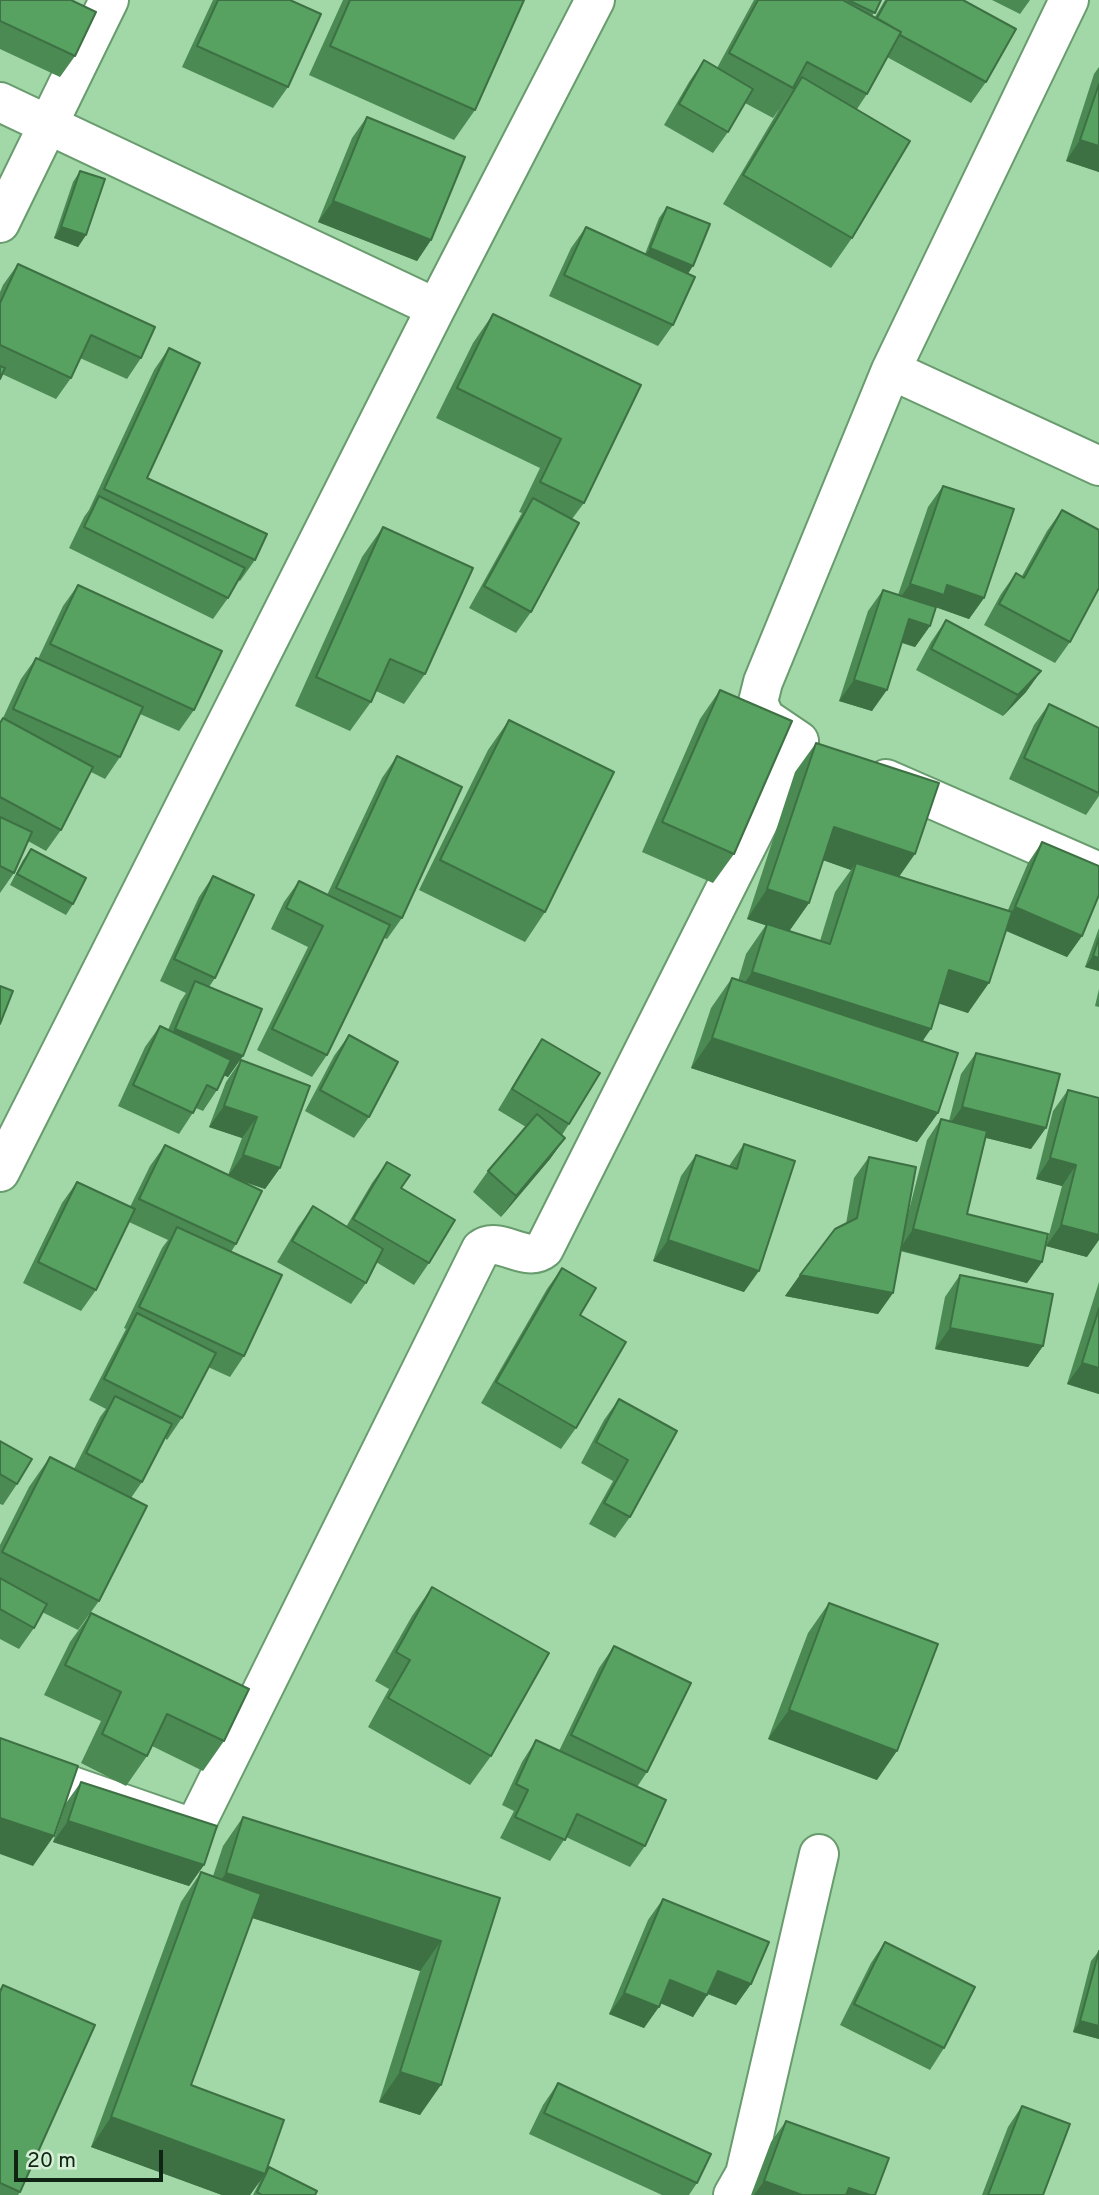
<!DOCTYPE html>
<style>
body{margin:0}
#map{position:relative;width:1099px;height:2195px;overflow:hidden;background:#a2d7a7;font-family:Overpass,sans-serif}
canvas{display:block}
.scale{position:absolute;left:14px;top:2150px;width:149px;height:32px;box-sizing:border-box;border:4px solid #0f2412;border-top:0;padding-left:9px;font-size:21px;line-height:24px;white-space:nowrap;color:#0f2412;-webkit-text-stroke:5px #d6f0d7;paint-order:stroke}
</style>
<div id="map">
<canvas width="1099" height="2195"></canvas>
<div class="scale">20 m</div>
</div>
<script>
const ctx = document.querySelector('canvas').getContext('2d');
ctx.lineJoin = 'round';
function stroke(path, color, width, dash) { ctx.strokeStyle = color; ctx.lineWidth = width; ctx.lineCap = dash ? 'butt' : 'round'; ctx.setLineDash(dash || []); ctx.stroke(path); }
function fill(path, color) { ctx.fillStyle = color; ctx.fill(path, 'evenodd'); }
const street = new Path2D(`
 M0,102L436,308
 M0,223L109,0
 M891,370L1099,466
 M799,741L765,718L758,702L763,682L891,370L1069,0
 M886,779L1099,872
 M0,1172L436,308L595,0
 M0,1761L184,1825L196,1824L481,1249C499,1235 526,1264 544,1249L799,742
 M733,2195L745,2174L819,1854`);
stroke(street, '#689b6d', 42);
stroke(street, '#fff', 38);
fill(new Path2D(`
 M0,0L75,56L60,77L0,49Z
 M213,0H290L288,87L273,108L182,67Z
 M343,0H524L475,110L454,140L309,75Z
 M754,0H881L872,16L875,17L885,0H963L986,82L971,103L887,57L867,94L857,109L852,238L831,268L723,204L781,106L790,93L773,118L745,103L728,132L713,153L664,125L689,82L704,60L717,68Z
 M992,0H1030L1020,14Z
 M1099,67V172L1066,161L1094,74Z
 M367,117L431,240L417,261L318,222L352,138Z
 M80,171L86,235L78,247L54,238L73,182Z
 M667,207L688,273L673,325L658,346L549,296L571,248L586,227L645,254L659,218Z
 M18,264L141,358L127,379L80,358L71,378L56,399L2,374L0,379V292L3,285Z
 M493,314L641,385L584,503L572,519L531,612L516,633L469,608L522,513L519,512L540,468L436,418L473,343Z
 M169,348L147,478L255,560L240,581L238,580L228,598L213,619L69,548L84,517L89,510L154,370Z
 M943,486L984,598L969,619L936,607L930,626L915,647L902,643L872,711L839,701L868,611L883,590L898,595L928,507Z
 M1062,510L1070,642L1055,663L984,625L1001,594L1016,573L1022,576L1047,531Z
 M383,527L425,674L404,704L376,691L371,702L350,731L295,706L362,557Z
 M78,585L194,710L179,731L140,714L120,757L105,779L91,772L61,830L46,851L28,841L14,873L0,893V722L3,718L21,679L36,658L38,659L63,606Z
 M946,620L1041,671L1026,692L1003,716L916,670L931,642Z
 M720,690L734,854L713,883L642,852L700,719Z
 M1049,704L1099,728V796L1086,815L1009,779L1034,725Z
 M509,720L545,912L525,942L419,890L488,750Z
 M816,743L900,877L1008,910L1028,863L1042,842L1082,936L1067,957L1006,931L968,1013L939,1003L923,1041L938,1113L917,1142L691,1068L711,1008L732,978L738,981L746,954L766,925L747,919L795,772ZM823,860L851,870L835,892L820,941L789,931L809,903Z
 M397,756L402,918L387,939L384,938L327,1055L312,1077L257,1050L308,947L271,929L284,902L299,881L327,895L382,778Z
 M31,849L73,904L66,915L10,885L23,860Z
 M213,876L215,978L209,987L243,1056L228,1077L224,1075L217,1090L203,1111L196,1108L179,1134L118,1106L145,1047L160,1026L168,1030L180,1002L186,993L160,981L199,897Z
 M1099,928V971L1085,967Z
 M1099,989V1007L1095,1006Z
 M349,1035L369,1117L354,1138L305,1111L334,1056Z
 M542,1039L569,1124L562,1135L565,1138L550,1159L501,1217L473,1192L488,1171L526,1127L498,1110L528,1060Z
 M976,1053L1031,1149L986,1138L967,1214L1042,1262L1027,1283L900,1251L893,1293L878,1314L785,1296L800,1275L846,1224L854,1178L869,1157L906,1222L927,1140L941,1119L949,1121L961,1074Z
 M241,1060L280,1168L265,1189L236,1179V1244L231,1252L244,1356L230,1377L208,1367L182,1418L167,1440L165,1438L142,1482L131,1498L99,1601L78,1630L42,1612L34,1628L19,1649L0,1639V1545L29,1487L50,1457L74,1469L100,1417L106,1409L89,1400L126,1329L124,1328L162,1248L168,1240L129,1222L96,1290L81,1311L23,1283L62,1203L77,1182L130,1207L150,1166L165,1145L228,1175L242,1138L209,1127L226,1082Z
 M1068,1090L1087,1257L1046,1246L1062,1186L1036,1179L1053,1111Z
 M744,1144V1292L653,1261L681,1176L696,1155L729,1166Z
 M387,1162L401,1188L429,1263L414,1285L376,1262L366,1283L351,1304L277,1262L298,1227L313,1206L346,1227L372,1183Z
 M562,1268L580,1315L576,1428L561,1449L481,1403L547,1289Z
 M960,1275L1043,1346L1028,1367L935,1349L945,1297Z
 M1099,1282V1394L1067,1384Z
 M619,1399L677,1431L630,1517L615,1538L589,1524L613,1481L581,1463L604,1420Z
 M0,1441L17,1484L3,1505L0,1504Z
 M432,1587L491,1756L470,1785L368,1727L389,1689L375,1681L412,1616Z
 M829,1603L877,1780L768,1739L808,1633Z
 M91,1613L224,1741L203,1771L152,1746L147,1756L126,1786L81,1763L101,1721L44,1695L70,1642Z
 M614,1646L647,1772L637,1787L645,1846L630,1867L566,1837L550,1861L500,1838L514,1811L502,1805L522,1762L536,1740L559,1751L599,1668Z
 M81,1782L204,1865L189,1886L53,1842L66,1803Z
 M243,1817L500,1898L420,2115L379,2102L420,1971L252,1918L191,2085L265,2172L269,2167L315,2195H253L260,2181L250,2195H222L91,2147L181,1902L201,1872L213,1876L223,1846Z
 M663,1899L751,1984L736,2005L708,1994L693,2017L661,2003L644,2028L609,2014L648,1920Z
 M885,1942L944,2048L930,2070L840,2025L871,1963Z
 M1099,1951V2039L1073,2032L1091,1961Z
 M3,1985L20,2192L18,2195H0V1989Z
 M558,2083L697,2183L689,2195H662L529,2134L543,2105Z
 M1022,2106L1043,2195H982L1008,2127Z
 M786,2121L875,2195H751L771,2142Z`), '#4b8a53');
fill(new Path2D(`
 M1080,140L1099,146V172L1066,161Z
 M333,201L431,240L417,261L318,222Z
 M61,227L86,235L78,247L54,238Z
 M650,248L693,266L686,277L643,259Z
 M910,584L947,585L984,598L969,619L935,607L895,605Z
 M909,619L930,626L915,647L894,640Z
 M1041,671L1026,692L1003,716L1018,695Z
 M854,680L887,690L872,711L839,701Z
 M834,827L915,854L894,884L856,863L851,870L814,857Z
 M767,889L809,903L788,933L747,919Z
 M1015,907L1082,936L1067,957L1000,928Z
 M1093,956L1099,958V971L1085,967Z
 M949,970L989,983L968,1013L928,1000Z
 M752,972L931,1029L910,1059L732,1002Z
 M175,1029L243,1056L228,1077L160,1050Z
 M712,1038L938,1113L917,1142L691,1068Z
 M224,1106L257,1117L242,1138L209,1127Z
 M962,1107L1046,1128L1031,1149L947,1128Z
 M565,1138L550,1159L501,1217L516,1196Z
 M243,1155L280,1168L265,1189L228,1176Z
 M1050,1158L1076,1165L1062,1186L1036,1179Z
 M1061,1225L1099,1235V1240L1087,1257L1046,1246Z
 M913,1229L1042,1262L1027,1283L899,1250Z
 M668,1240L759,1271L744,1292L653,1261Z
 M800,1275L893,1293L878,1314L785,1296Z
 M950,1328L1043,1346L1028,1367L935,1349Z
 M1082,1363L1099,1368V1394L1067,1384Z
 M789,1710L897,1751L877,1780L768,1739Z
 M0,1818L54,1836L33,1866L0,1854Z
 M68,1821L204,1865L189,1886L53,1842Z
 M226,1873L441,1941L420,1971L205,1903Z
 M718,1971L751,1984L736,2005L703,1992Z
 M670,1980L707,1995L693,2017L655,2001Z
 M624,1993L659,2007L644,2028L609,2014Z
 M1080,2021L1099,2026V2039L1073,2032Z
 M400,2072L441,2085L420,2115L379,2102Z
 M111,2117L265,2174L250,2195H222L91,2147Z
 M764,2181L802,2195H754Z
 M849,2188L870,2195H844Z`), '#3d7144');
const building = new Path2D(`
 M0,0H71L96,12L75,56L0,21Z
 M218,0H290L321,14L288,87L197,46Z
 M350,0H524L475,110L330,46Z
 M758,0H843L901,32L867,94L807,62L793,88L729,53Z
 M848,0H881L875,13Z
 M887,0H963L1016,29L986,82L900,35L901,32L877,18Z
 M704,60L753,89L728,132L679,104Z
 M802,77L910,141L852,238L743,175Z
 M1099,84V146L1080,140Z
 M367,117L465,157L431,240L333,201Z
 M80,171L105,179L86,235L61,227Z
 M667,207L710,224L693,266L650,248Z
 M586,227L695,277L673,325L564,275Z
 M18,264L155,327L141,358L91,335L71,378L0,345V303Z
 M493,314L641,385L584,503L540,482L561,439L457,388Z
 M169,348L200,363L147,478L267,534L255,560L104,489Z
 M0,366L5,368L0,379Z
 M943,486L1014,509L984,598L947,585L944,595L910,584Z
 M99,496L245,568L228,598L84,527Z
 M533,498L579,523L531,612L484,586Z
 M1062,510L1099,530V588L1070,642L999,604L1016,573L1024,578Z
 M383,527L473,568L425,674L390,659L371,702L316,677Z
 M78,585L222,651L194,710L50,644Z
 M883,590L936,607L930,626L909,619L887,690L854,680Z
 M946,620L1041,671L1018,695L931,649Z
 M36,658L143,707L120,757L13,709Z
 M720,690L792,721L734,854L662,822Z
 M1049,704L1099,728V793L1024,758Z
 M3,718L93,767L61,830L0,797V723Z
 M509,720L614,772L545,912L440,860Z
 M816,743L939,783L915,854L834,827L809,903L767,889Z
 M397,756L462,787L402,918L336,888Z
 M0,817L32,832L14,873L0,866Z
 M1042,842L1099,866V895L1082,936L1015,907Z
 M31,849L86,878L73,904L17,874Z
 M856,863L1012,912L989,983L949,970L931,1029L752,972L767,924L830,944Z
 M213,876L254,895L215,978L174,959Z
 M299,881L390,925L327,1055L272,1029L323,926L286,908Z
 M1099,938V958L1093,956Z
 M732,978L958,1053L938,1113L712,1038Z
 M195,981L262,1009L243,1056L175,1029Z
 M0,986L13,991L0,1024Z
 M160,1026L231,1060L217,1090L207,1085L193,1113L133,1085Z
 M349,1035L398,1062L369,1117L320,1090Z
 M542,1039L600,1073L569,1124L512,1089Z
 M976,1053L1060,1074L1046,1128L962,1107Z
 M241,1060L310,1086L280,1168L243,1155L257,1117L224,1106Z
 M1068,1090L1099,1098V1235L1061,1225L1076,1165L1050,1158Z
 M537,1114L565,1138L516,1196L488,1171Z
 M941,1119L987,1131L967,1214L1048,1234L1042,1262L913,1229Z
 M744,1144L795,1161L759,1271L668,1240L696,1155L737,1169Z
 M165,1145L262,1191L236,1244L139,1199Z
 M869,1157L916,1167L893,1293L800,1275L835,1229L857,1218Z
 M387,1162L410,1175L401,1188L455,1220L429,1263L353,1219Z
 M77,1182L135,1209L96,1290L38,1262Z
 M313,1206L383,1249L366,1283L292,1241Z
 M177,1227L282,1275L244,1356L139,1307Z
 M562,1268L596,1288L580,1315L626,1342L576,1428L496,1382Z
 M960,1275L1053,1294L1043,1346L950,1328Z
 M1099,1308V1368L1082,1363Z
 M137,1313L216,1353L182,1418L104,1379Z
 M115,1396L172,1424L142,1482L86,1453Z
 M619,1399L677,1431L630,1517L604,1503L628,1460L596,1442Z
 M0,1441L32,1459L17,1484L0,1474Z
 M50,1457L147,1506L99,1601L2,1552Z
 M0,1578L47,1604L34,1628L0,1609Z
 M432,1587L549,1653L491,1756L388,1698L410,1660L396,1652Z
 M829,1603L938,1644L897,1751L789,1710Z
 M91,1613L249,1689L224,1741L167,1714L147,1756L102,1734L121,1692L65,1665Z
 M614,1646L691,1683L647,1772L571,1735Z
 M0,1738L78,1766L54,1836L0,1818Z
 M536,1740L666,1800L645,1846L577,1814L565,1840L515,1817L528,1790L516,1784Z
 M81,1782L217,1826L204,1865L68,1821Z
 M243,1817L500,1898L441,2085L400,2072L441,1941L226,1873Z
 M201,1872L261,1894L191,2085L284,2120L265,2174L111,2117Z
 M663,1899L769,1942L751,1984L718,1971L707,1995L670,1980L659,2007L624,1993Z
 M885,1942L975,1987L944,2048L854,2004Z
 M1099,1951V2026L1080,2021Z
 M3,1985L95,2025L20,2192L0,2183V1992Z
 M558,2083L711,2154L697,2183L544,2113Z
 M1022,2106L1070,2124L1043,2195H988Z
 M786,2121L889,2158L875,2195H870L849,2188L846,2195H802L764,2181Z
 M269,2167L317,2191L315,2195H262L257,2192Z`);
fill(building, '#57a161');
stroke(building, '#3d7144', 2);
</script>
